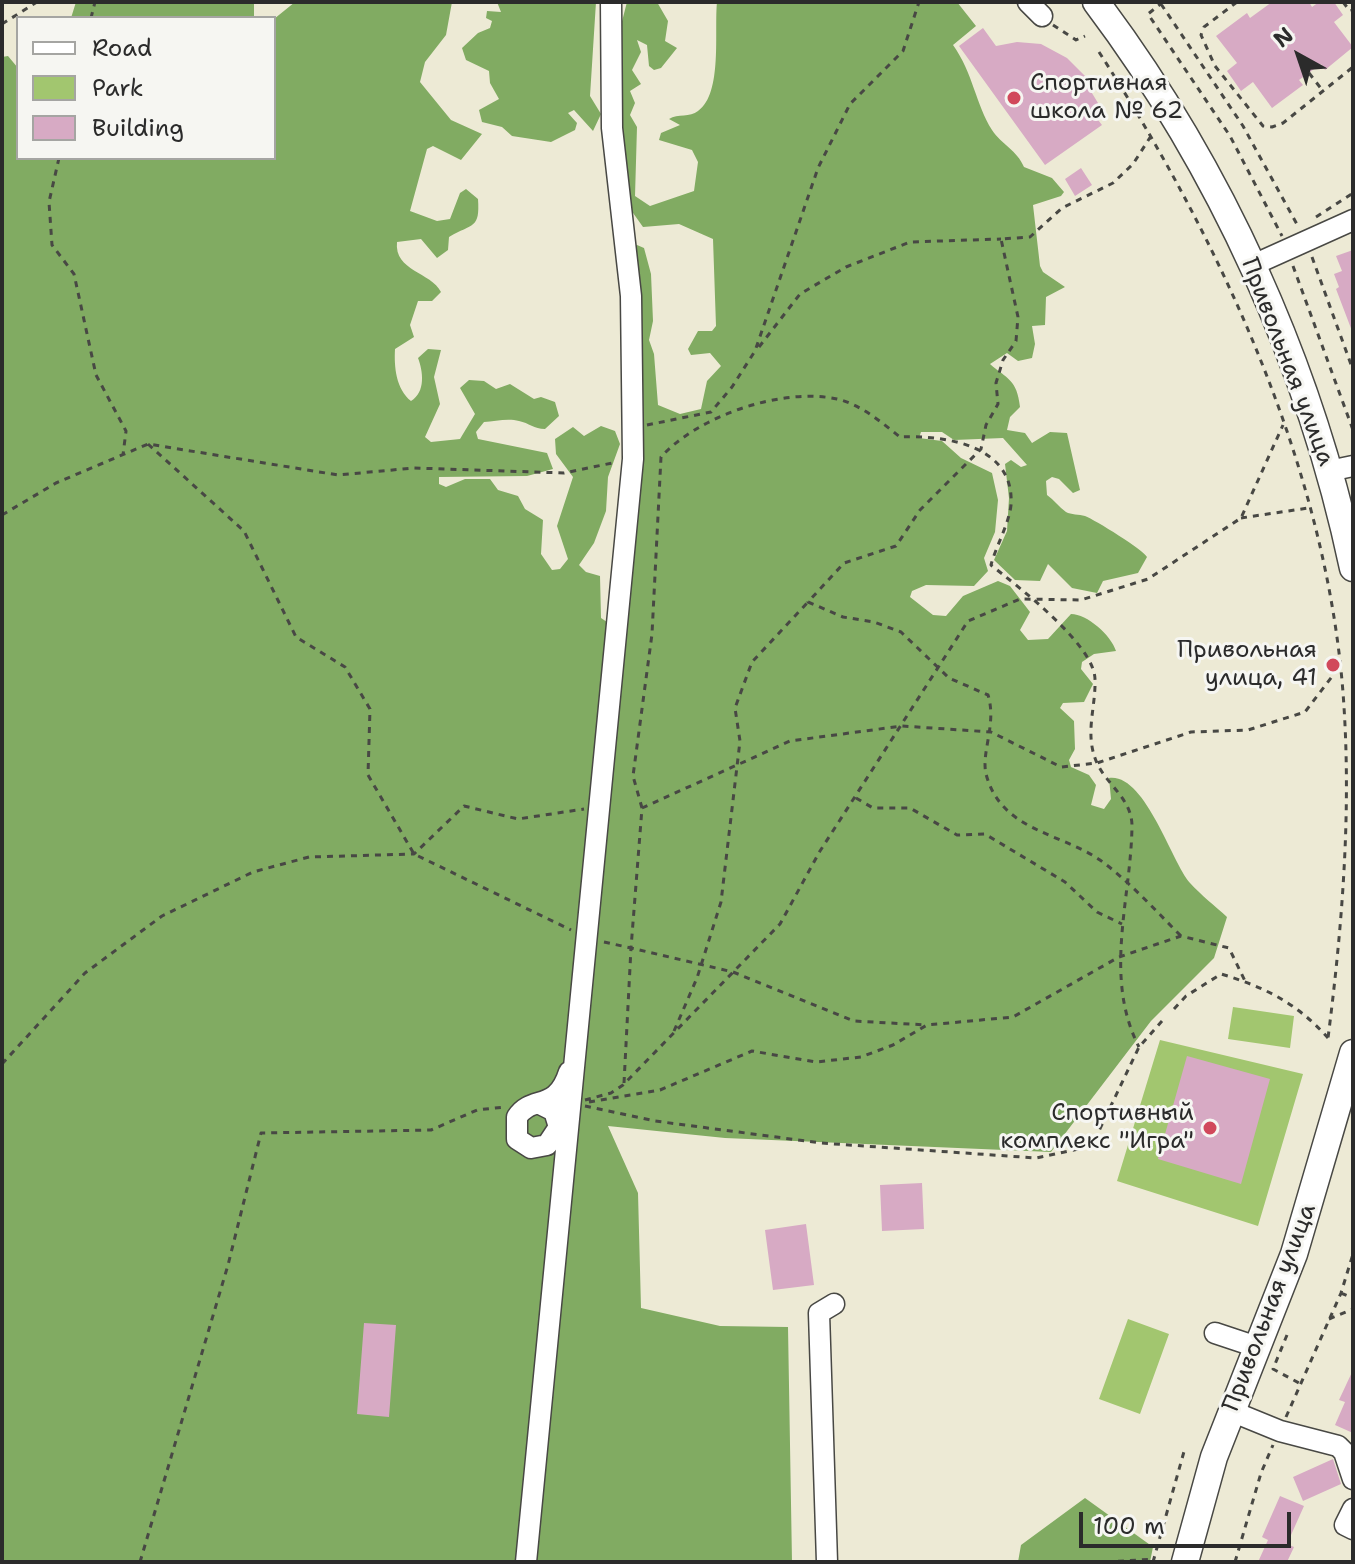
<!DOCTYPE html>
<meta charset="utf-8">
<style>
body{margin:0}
#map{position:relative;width:1355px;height:1564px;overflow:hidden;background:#edead5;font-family:"Shantell Sans",sans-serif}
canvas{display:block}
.frame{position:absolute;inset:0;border:4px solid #2b2b2b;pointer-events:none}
.legend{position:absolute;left:16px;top:16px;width:260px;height:144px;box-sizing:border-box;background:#f6f6f2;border:2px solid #a5a5a2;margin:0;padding:10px 14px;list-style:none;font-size:24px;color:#2b2b2b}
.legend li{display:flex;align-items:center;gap:16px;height:40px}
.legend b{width:40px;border:2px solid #a5a5a2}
.north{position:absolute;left:1259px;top:16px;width:80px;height:80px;-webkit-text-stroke:6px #f6f6f2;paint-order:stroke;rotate:320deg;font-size:22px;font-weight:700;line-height:32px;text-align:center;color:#2b2b2b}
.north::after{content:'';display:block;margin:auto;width:28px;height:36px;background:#2b2b2b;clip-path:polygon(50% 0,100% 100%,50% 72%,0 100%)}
.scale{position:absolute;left:1079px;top:1512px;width:212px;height:36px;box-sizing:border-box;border:4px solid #2b2b2b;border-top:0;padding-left:10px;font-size:24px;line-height:28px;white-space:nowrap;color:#2b2b2b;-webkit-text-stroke:6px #f6f6f2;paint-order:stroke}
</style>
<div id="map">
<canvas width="1355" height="1564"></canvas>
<div class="frame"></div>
<ul class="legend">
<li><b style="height:10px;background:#fff"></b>Road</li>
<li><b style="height:22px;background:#a2c66f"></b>Park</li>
<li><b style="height:22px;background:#d7aac4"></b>Building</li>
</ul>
<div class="north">N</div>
<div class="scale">100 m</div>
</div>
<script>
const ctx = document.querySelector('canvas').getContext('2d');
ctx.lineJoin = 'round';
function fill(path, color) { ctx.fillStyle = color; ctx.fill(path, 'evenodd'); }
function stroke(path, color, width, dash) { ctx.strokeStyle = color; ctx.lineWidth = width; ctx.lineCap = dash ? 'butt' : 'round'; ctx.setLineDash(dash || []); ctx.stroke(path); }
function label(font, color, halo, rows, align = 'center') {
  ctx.font = font + ' "Shantell Sans",sans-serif'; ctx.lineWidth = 6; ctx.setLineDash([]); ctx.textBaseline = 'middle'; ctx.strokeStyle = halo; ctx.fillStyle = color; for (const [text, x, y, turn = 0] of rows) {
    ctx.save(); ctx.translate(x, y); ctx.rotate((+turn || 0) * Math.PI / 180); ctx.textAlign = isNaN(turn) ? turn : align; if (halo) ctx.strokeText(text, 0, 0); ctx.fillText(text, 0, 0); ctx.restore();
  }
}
fill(new Path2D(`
 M1233,1007L1294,1016L1290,1048L1228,1039Z
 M1160,1040L1303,1074L1258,1226L1117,1181Z
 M1128,1319L1169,1334L1140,1414L1099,1399Z`), '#a2c66f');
fill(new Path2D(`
 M76,2H254V16L258,18H71Z
 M295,2H452L446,35L425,62L420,82L451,120L482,134L461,160L433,146L427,149L410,211L437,221L450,219L460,193L466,189L478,199C480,229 473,223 449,237L448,250L437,258L421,239L397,242C394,271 431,272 441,292L432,301H418L410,325L414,337L395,349C394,367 396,389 411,401C426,392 423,371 418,358L428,349L441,350L434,377L440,404L425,437L431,442L460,439L475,414L460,388L469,380L484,381L496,389L510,384L534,399L541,397L555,402L559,416L545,429C534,429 529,423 519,421C509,418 495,421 484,422L476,432L478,439L547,453L553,469L527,476L439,477V484L446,487L465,479H490L498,490L518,496L525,509L543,520L541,554L552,570L560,569L568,559L557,526L573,477L556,454L555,439L573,427L584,436L601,426L615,431L620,444L608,477L606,511L594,543L579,565L586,572L600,576L601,618L607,622L620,594L630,248L637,245L644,248L651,274L653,321L649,340L654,354L658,405L680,414L701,409L707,381L721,366L710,353L691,355L688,349L698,331H712L716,326L713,239L679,224L643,227L626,203L619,148L622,46L619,33L627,2H657L668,21L665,41L677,48L661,68L654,70L649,66L647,45L637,40L641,52L632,70L641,84L630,91L635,103L630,115L637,127L635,196L650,206L694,191L698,162L692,150L659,140L661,133L680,125L669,119C678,113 690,118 698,111C723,94 714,30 717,2H957L976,26L953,45C973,73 976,105 992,130C1002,145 1017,150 1024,167L1052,178L1064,192L1061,196L1033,205L1040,266L1043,272L1065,287L1046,297L1045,325L1032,326L1035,344L1032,358L1018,361L1007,353L990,364C1007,379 1017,379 1020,407L1010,417L1007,430L1025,433L1032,443L1050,432L1067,433L1080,490L1073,493L1059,479L1052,477L1046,481L1047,495C1054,500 1059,507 1066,512C1071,515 1079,514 1085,516C1095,520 1144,550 1147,557L1138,573L1103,581L1097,593L1072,588L1048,564L1040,581L1015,580L994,560L1007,531L1009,498L1005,464L1011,460L1021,467L1027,465L1003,438L954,440L942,432H921L919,438L942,441L961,458L992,473L998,500L995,532L984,558L988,571L974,586L926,585L912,591L910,597L933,615L946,616L963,596L998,581L1010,586L1030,612L1020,630L1028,640L1048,639L1071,614C1087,614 1111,635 1116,651L1094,654L1082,662L1081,669L1093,684L1084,702L1063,703L1060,708L1074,721L1075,749L1069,760L1071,767L1089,775L1096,785L1091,805L1104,809L1111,799L1109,778C1145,773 1171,861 1190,883C1201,895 1215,906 1227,917L1214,958L1151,1021L1051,1152L725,1138L608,1126L638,1193L641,1308L720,1326L788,1327L792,1562H2V57L8,56L18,68V158H274V19Z
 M497,2H596L590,96L601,114L593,131L574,110L568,113L577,123L575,130L551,142L512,136L502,127L482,122L479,110L499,99L490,83L489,71L466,60L462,48L478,33L490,28L492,21L486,18L487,11L501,12Z
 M1085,1498L1153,1547L1150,1562H1018L1021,1545Z`), '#81ab62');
fill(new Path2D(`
 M1272,2H1309L1312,7L1319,2H1334L1343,15L1334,22L1353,47L1325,70L1321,64L1299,80L1303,85L1272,108L1253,82L1241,91L1227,71L1237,63L1216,36L1247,13L1250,18Z
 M983,28L996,46L1017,42L1041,44L1067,58L1087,78L1084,80L1098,103L1099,112L1095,116L1102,125L1045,165L959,46Z
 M1081,168L1092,185L1075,196L1065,179Z
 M1353,250V331H1352L1336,289L1339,287L1334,274L1342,271L1336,256Z
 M1187,1056L1270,1079L1241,1184L1158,1159Z
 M922,1183L924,1229L882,1231L880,1185Z
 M806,1224L814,1285L773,1290L765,1230Z
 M364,1323L396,1325L389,1417L357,1414Z
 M1353,1370V1433L1335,1425L1345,1402L1339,1400Z
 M1333,1459L1341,1484L1303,1501L1293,1477Z
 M1280,1496L1304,1506L1287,1544L1294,1547L1287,1562H1258L1268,1540L1262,1537Z`), '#d7aac4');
const minor = new Path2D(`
 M1028,2L1042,16
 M1253,265L1353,220
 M1329,471L1353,466
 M540,1104L554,1111L559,1127L547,1145L531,1148L517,1139V1117C532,1094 556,1113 569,1072
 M1215,1333L1257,1347
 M1231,1411L1280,1431L1338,1446L1344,1452L1353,1479
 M1353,1509L1345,1525L1353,1529
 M526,1562L633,459L631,296L612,128L611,2
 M827,1562L819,1313L834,1304`);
const major = new Path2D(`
 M1096,2C1221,168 1310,365 1353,568
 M1185,1562L1214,1457L1294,1254L1353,1053`);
stroke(minor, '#484844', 23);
stroke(major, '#484844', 29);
stroke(new Path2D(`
 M1163,2L1148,14L1230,136L1282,236
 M1237,2L1204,27L1201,35L1215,66L1263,126L1272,127L1283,123L1353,67
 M1343,2L1350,11L1353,10
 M1161,4L1243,126L1299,228
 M91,18L95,2
 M2,24L37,2
 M1053,25L1076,40L1085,36
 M1099,52C1222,243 1330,476 1344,707C1351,817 1342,928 1328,1038
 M1309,73L1323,91
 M1151,136L1133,164L1113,183L1062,208L1030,237L1001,239L1018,317L1016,341L1003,360L996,383L998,404L986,425L981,449L920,510L896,546L844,563L808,602L843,617L874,622L901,632L949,678L988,695C997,724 981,752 986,774C1001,831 1059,832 1100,860C1130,882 1155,910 1181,936
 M59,158L49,202L52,245L74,274L96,375L126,431L123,455
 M1316,217L1353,193
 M1312,257L1353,370
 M1293,266L1353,430
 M759,347L800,294L846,267L910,242L1001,239
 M647,425L711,412L732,387L755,351L818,168L850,104L903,51L919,2
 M148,444L244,531L296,637L345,667L370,709L368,775L414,854L571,930
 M2,515L56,483L148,444L338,475L414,468L564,473L617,462
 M1241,518L1308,508
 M856,798L873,808H910L957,835L985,834L1065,882L1097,912L1122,924
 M642,808L633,776L652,634L661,457C698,416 782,387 837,399C860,404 881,422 900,437C945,435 1015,445 1011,505C1009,524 996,546 991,565C1017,586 1094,644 1095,679C1096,708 1084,734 1097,763C1107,785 1132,799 1132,826C1131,900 1103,977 1139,1047
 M604,942L631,948L642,808L790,741L902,726L991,732L1061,767L1097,763L1191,732L1248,730L1305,712L1340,666
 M1174,1009L1186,996L1221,974C1265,987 1298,1004 1328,1038
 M674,1031L697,978L721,902L740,741L735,708L752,662L808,602
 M2,1064L85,973L162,916L253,872L309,857L414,854L464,806L518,819L584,809
 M624,1083L631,948L733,972L854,1021L927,1025
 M585,1100L611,1093L623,1085L780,924L820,851L968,621L1020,599L1081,600L1148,579L1241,518L1283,425
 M589,1102L660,1090L752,1051L816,1062L861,1057L893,1045L927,1025L1013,1017L1119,957L1181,936L1229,948L1245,981
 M585,1106L655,1121L821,1143L1036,1158L1083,1148L1097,1135L1139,1047L1162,1021
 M1341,1293L1353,1298
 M1329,1319L1353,1309
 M1287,1335L1273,1369L1301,1384
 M1286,1417L1341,1293L1353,1254
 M140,1562L228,1265L261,1133L431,1130L477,1110L505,1107
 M1106,1562L1154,1559
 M1153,1562L1185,1448
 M1235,1562L1261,1473L1273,1445`), '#484844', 3, [6, 6]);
stroke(minor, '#fff', 20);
stroke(major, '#fff', 26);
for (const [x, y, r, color] of [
 [1014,98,8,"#d1495b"],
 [1333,665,8,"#d1495b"],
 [1210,1128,8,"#d1495b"]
]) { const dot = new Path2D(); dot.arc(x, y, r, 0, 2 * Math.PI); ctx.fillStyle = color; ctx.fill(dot); stroke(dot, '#f6f6f2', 3); }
label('24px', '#2b2b2b', '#f6f6f2', [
 ["Спортивная",1030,84,"left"],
 ["школа № 62",1030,112,"left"],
 ["Привольная",1317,651],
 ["улица, 41",1317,679],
 ["Спортивный",1194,1114],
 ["комплекс \"Игра\"",1194,1142]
], 'right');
label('24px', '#2b2b2b', '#f6f6f2', [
 ["Привольная улица",1287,362,69],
 ["Привольная улица",1270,1308,-69]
]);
</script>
